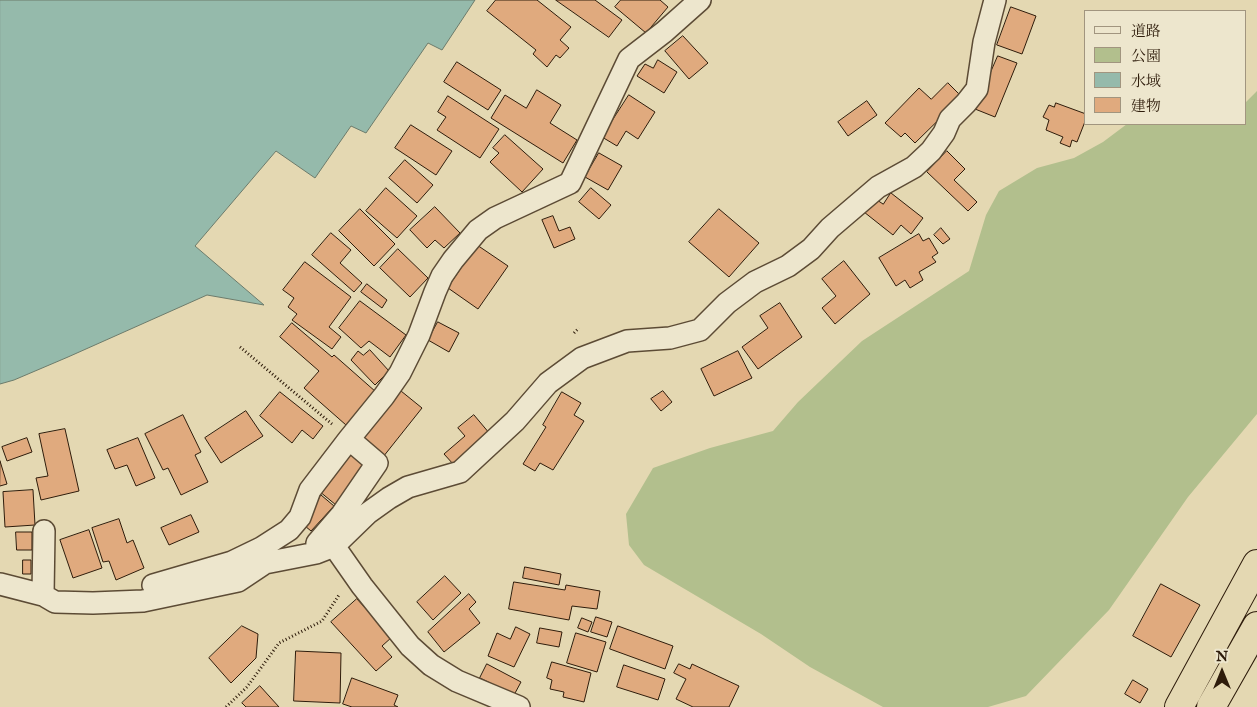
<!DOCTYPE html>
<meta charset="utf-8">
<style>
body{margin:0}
#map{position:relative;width:1257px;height:707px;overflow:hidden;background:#e4d8b2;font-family:"IM FELL English","Noto Serif JP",serif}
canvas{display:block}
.legend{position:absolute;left:1084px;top:10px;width:162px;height:115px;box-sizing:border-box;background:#ede6cd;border:1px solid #a1957f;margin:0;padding:6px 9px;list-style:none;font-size:15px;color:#2e1c0b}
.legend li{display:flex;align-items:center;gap:10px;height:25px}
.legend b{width:25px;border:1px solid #a1957f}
.north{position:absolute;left:1197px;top:647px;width:50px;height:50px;-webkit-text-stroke:4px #ede6cd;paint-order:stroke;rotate:0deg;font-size:14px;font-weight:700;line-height:20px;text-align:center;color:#2e1c0b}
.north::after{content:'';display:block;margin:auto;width:18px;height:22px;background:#2e1c0b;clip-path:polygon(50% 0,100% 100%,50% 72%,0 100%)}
</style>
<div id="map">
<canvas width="1257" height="707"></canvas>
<ul class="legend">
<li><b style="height:6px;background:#ede6cd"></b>道路</li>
<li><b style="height:14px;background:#b2bf8d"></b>公園</li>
<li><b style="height:14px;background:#95baab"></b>水域</li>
<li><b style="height:14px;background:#e0aa7e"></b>建物</li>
</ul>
<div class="north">N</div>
</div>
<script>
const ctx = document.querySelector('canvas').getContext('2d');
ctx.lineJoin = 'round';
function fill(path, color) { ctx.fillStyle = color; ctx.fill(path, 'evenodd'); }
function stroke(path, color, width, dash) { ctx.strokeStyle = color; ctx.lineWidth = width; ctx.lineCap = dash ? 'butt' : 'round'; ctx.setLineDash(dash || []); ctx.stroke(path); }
fill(new Path2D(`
 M1257,91V414L1188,497L1109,610L1026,696L988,707H883L810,667L761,634L644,565L629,545L626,514L653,468L710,448L773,431L798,402L862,341L969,271L986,215L999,191L1037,168L1074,158L1103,142L1127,124H1246V102Z`), '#b2bf8d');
const water = new Path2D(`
 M0,0H475L442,50L428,43L366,133L351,126L315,178L276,151L195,246L264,305L207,295L68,357L14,380L0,384Z`);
fill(water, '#95baab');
stroke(water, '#6c7b6b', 1);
const building = new Path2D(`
 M496,0H537L571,27L560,40L569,48L560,58L556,55L547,67L533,54L536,50L487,11Z
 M556,0H595L622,20L609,37Z
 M621,0H660L668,7L646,33L615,7Z
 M1011,7L1036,16L1022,54L997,45Z
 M683,36L708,63L689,79L665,51Z
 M998,56L1017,63L995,117L975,109Z
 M658,60L677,72L664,93L637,76L645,64L653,68Z
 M457,62L501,90L488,110L444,82Z
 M948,83L962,97L915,143L905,133L901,137L885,123L919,88L931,99Z
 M537,90L561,105L550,123L577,140L563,163L491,118L505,95L526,108Z
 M629,95L655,112L638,139L626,131L617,146L602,137Z
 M448,96L499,129L480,158L437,130L446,117L438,112Z
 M867,101L877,115L848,136L838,122Z
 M1056,103L1086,114V119L1077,142L1072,140L1070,147L1060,143L1063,137L1046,130L1049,120L1043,117L1049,105L1054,107Z
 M411,125L452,151L436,175L395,148Z
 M505,135L543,169L522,192L490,162L499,153L493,148Z
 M947,151L965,169L954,180L977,202L968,211L927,172Z
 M599,153L622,166L608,190L585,177Z
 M405,160L433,185L417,203L389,178Z
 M386,188L417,216L397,238L366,211Z
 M591,188L611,205L599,219L579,202Z
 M891,193L923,218L911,234L901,225L893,235L864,212L874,198L883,204Z
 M435,207L460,233L444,248L435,240L427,248L410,230Z
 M360,209L395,244L374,266L339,231Z
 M719,209L759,243L729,277L689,242Z
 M553,216L559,231L570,227L575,239L554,248L542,220Z
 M941,228L950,239L943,244L934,235Z
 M331,233L351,250L340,263L362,283L354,292L312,255Z
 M919,234L923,241L929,238L938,253L932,257L936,262L919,272L923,280L910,288L905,280L896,286L879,258Z
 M477,245L508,266L478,309L448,288Z
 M398,249L428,278L410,297L380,268Z
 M844,261L870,294L835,324L822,308L836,296L822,279Z
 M305,262L351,297L329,327L341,337L332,349L292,320L297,314L288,307L294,298L283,290Z
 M367,284L387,300L382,308L361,292Z
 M360,301L406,335L390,357L369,341L361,348L339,328Z
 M780,303L802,337L758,369L742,347L768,328L760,316Z
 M438,322L459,333L449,352L428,340Z
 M292,323L332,357L334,355L376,392L346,425L304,388L319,371L280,337Z
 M370,350L389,371L375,385L351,360L358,351L363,355Z
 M738,351L752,378L714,396L701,369Z
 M401,391L422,408L383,457L361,440Z
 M663,391L672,402L661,411L651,399Z
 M280,392L323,426L313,439L302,430L292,443L260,416Z
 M562,392L581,403L574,415L584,421L553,470L540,463L535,471L523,464L546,427L543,425Z
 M246,411L263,436L221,463L205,438Z
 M183,415L201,452L195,455L208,482L181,495L168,468L163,470L145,434Z
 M474,415L490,434L454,465L444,454L465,436L458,428Z
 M65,429L79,491L41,500L36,478L48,476L39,434Z
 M27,438L32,452L7,461L2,447Z
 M138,438L155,478L136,486L127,465L115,469L107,450Z
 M352,451L369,465L336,505L319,491Z
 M0,461L7,484L0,486Z
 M33,490L35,525L5,527L3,492Z
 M321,495L334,506L311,531L305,526Z
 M191,515L199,532L169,545L161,528Z
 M119,519L127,543L133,540L144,568L116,580L109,561L103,562L92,528Z
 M89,530L102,568L73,578L60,540Z
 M16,532H32V550H17Z
 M23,560H31V574H23Z
 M525,567L561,574L559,585L523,578Z
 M445,576L461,593L433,620L417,602Z
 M514,582L565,590L566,585L600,591L597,609L572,606L569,620L509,609Z
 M1161,584L1200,605L1171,657L1133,636Z
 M469,594L476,602L469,609L480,623L444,652L428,632Z
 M357,599L392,637L382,646L392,657L376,671L331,622Z
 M596,617L612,622L607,637L591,632Z
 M582,618L592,622L588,632L578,628Z
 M242,626L258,634L256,658L231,683L209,658Z
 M618,626L673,646L665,669L610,649Z
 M516,627L530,634L514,667L488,656L497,633L510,639Z
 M540,628L562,632L559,647L537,643Z
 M576,633L606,642L597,672L567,663Z
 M296,651L341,653L340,703L294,701Z
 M552,662L591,673L584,702L563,697L564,692L550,689L552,680L547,678Z
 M487,664L521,682L514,695L480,678Z
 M679,664L690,669L692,664L739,686L729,707H693L676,699L686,679L674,673Z
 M624,665L665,679L658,700L617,687Z
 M352,678L398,695L394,705L398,707H352L343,704Z
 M1133,680L1148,689L1140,703L1125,694Z
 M260,686L279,707H246L242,703Z`);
fill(building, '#e0aa7e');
stroke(building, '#2e1c0b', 1);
const street = new Path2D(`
 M334,546L362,586L410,646L431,665L457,681L519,707
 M316,553L317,543L342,514L377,463L349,439
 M0,584L43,595L55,602L93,603L143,601L238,581L265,563L316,553L334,546L368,513L389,498L408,487L460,472L515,421L548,383L582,358L627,341L670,338L700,330L727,303L755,282L788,266L811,249L830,228L878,187L914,167L931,151L944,133L950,119L966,103L977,89L984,42L995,0
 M153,585L232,562L261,548L289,530L300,517L310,490L349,439L384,396L400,373L419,335L435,292L442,276L453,260L478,230L495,218L570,183L629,59L664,32L700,0
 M43,595L44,531`);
const highway = new Path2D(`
 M1179,707L1257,564
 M1211,707L1257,626`);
stroke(street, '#5c4b35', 24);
stroke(highway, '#2e1c0b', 30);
stroke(new Path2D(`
 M574,333L579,328
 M240,347L332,424
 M226,707L247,687L279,643L322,621L339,595`), '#2e1c0b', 3, [1, 2.5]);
stroke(street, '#ede6cd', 21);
stroke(highway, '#e4d8b2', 28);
</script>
